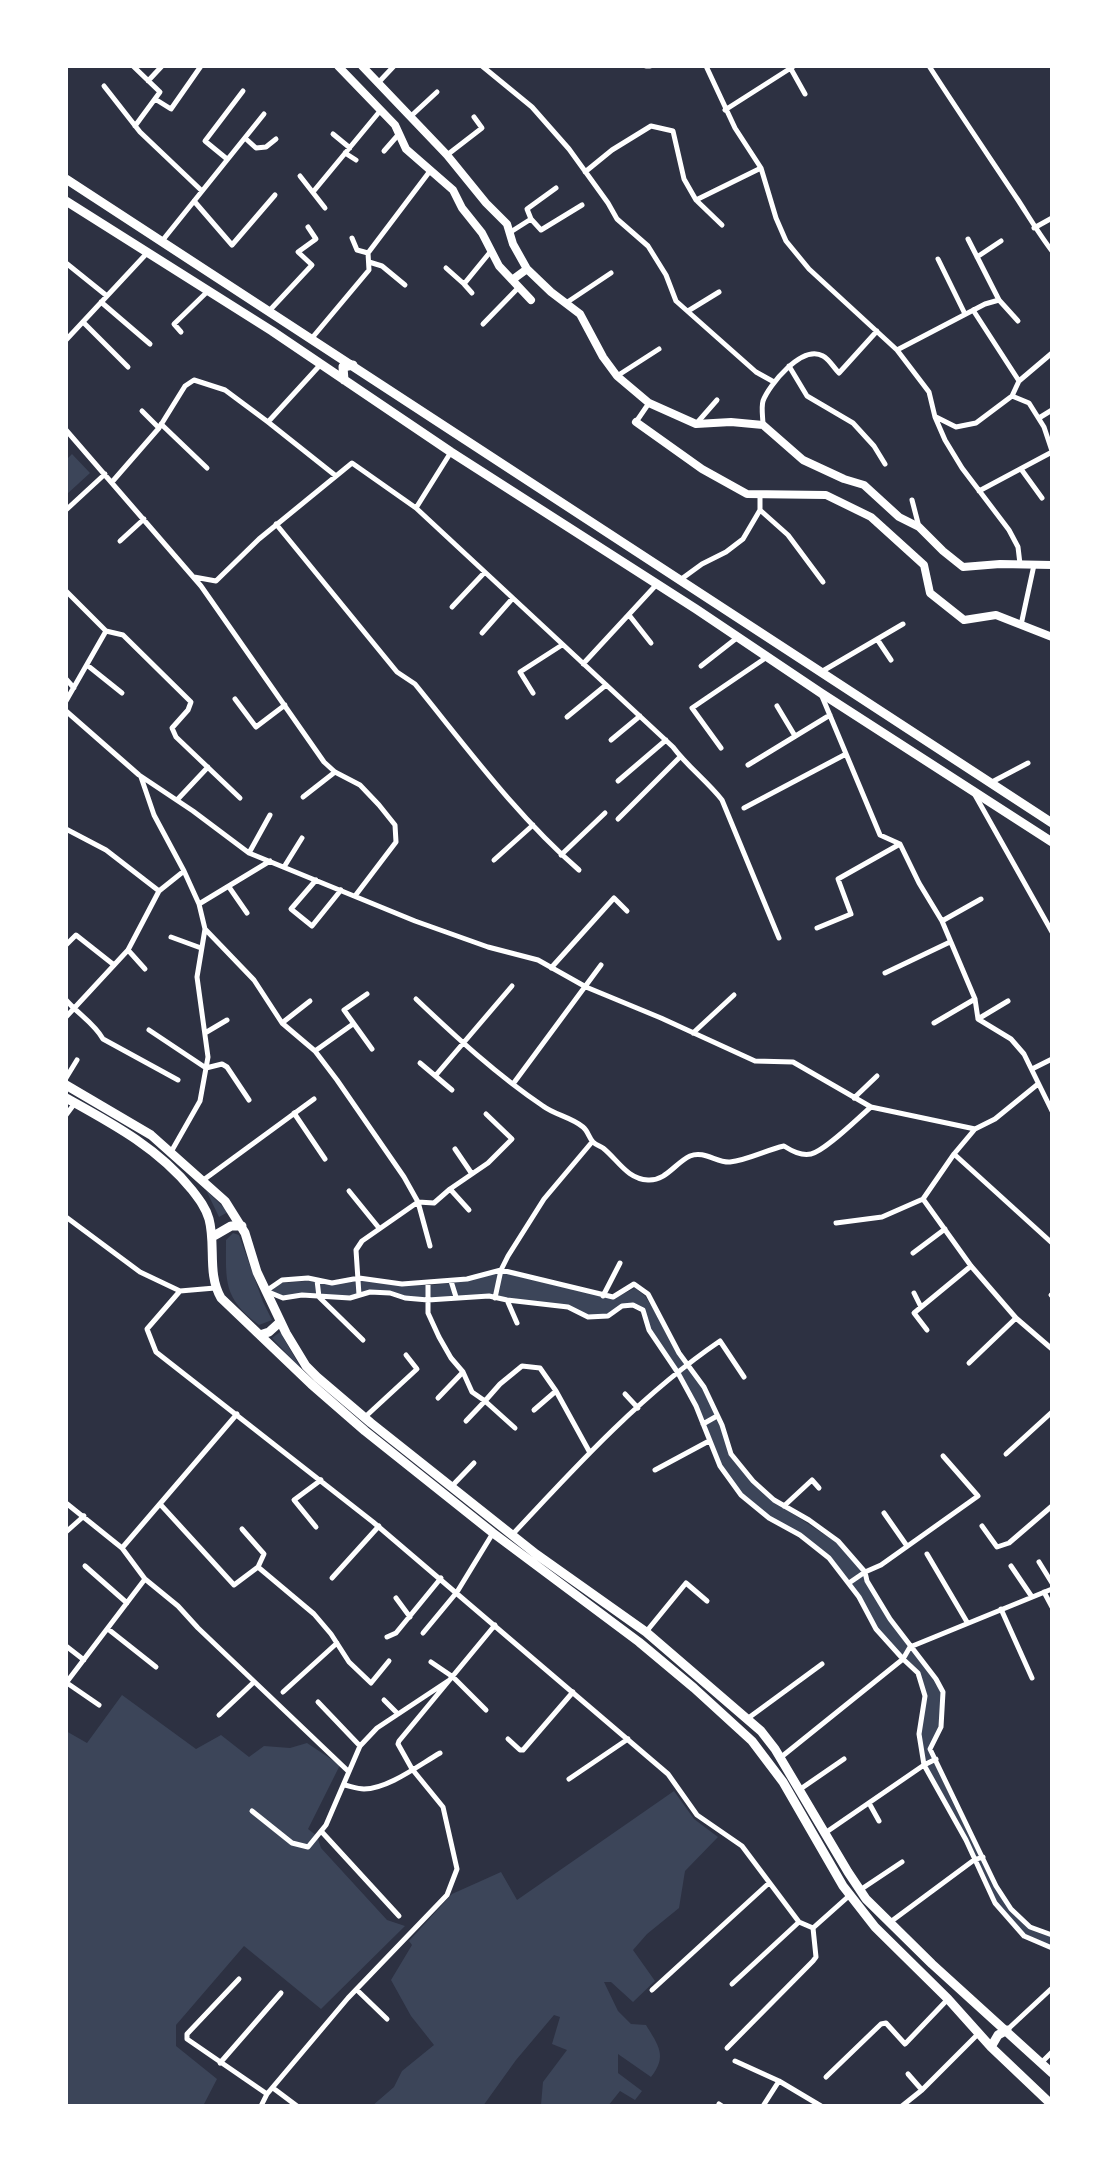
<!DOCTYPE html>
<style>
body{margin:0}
#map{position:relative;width:1118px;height:2172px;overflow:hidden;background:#2d3142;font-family:Helvetica,sans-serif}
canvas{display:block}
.frame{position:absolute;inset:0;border:68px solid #fff;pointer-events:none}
</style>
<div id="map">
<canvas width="1118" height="2172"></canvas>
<div class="frame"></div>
</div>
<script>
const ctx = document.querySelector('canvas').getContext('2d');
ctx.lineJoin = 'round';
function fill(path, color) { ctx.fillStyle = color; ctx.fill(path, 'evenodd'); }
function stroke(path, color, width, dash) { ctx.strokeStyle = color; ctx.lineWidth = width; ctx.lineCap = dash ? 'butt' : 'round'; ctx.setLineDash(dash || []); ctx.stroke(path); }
fill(new Path2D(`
 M72,454L90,473L66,495V460Z
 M206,1190L228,1212L219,1217Z
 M233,1233L239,1235L263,1302L272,1320L259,1325C223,1298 226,1282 226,1240Z
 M500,1272L613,1299L635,1288L645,1296L699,1383L716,1415L730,1453L773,1501L836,1542L862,1571L865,1580L941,1691L940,1726L929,1748L950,1797L995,1887L1028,1928L1052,1936V1946L1025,1935L995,1903L925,1764L920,1734L925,1708L920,1672L903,1658L877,1628L831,1557L770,1516L742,1493L721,1465L698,1406L650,1329L644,1310L628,1303L607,1315L587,1316L569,1305L505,1299L431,1298L404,1296L390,1292L350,1297L283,1296L268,1290L282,1283L308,1281L328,1284L357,1278L401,1286L433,1285L467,1281Z
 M280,1332L302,1370L272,1338Z
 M122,1695L196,1749L221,1735L249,1757L264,1746L290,1748L307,1743L340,1765L308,1829L317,1836L321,1848L387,1920L405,1926L321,2009L244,1946L176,2025V2046L217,2079L203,2106H66V1731L87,1743Z
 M674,1791L694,1819L718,1837L685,1871L679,1908L647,1934L633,1950L655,1981L633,2002L611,1982H604L618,2011L631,2024L646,2025C658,2045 668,2056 651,2077L618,2054V2073L642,2091L635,2100L620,2091L608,2106L541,2105L543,2082L567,2050L552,2044L560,2017L554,2015L516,2060L483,2106H372L394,2087L402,2071L434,2045L411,2016L391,1980L412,1945L409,1941L452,1894L501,1872L517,1900Z`), '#3c4559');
stroke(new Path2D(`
 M133,66L160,92L135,126
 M482,66L532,107L569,149L608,203L617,219L648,246L666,275L676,301L756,372L774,382
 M646,66H650
 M706,66L735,128L761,168L776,218L786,241L809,269L897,350L929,392L935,417L945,440L962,468L1009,530L1018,547L1020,564
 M929,66C958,111 988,155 1018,200C1029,217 1039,234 1052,251
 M791,69L805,94
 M148,81L162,66
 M378,83L394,66
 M104,86L140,132L202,191
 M155,99L171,109L201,66
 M725,110L794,66
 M410,117L437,92
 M333,134L350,148
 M245,138L256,148L266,147L276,139
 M384,151L398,135
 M345,153L356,160
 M447,155L482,128L474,117
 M227,159L205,141L243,91
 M585,172L612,150L651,126L673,131L684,179L696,200L761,168
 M300,176L325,208
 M556,188L527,209L531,219L541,230L582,205
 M313,192L380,111
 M696,200L722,225
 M194,201L232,245L275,195
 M1034,228L1052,218
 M509,233L531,219
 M352,238L357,250L368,253
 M968,239L999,300
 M162,241L264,114
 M977,257L1001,241
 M938,259L965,314
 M369,262L382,266L405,285
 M66,263L107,296
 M446,268L464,284L472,293
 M464,284L491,251
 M101,302L150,344
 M566,303L611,273
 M270,310L312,265L298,252L316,239L308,227
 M688,311L719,292
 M83,322L128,367
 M483,324L519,287
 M181,332L174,324L208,291
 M312,338L369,270L368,253L430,171
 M66,340L148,252
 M897,350L985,304L999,300L1018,321
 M789,366L807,396L853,423L874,446L885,464
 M617,376L659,349
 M1019,381L1052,353
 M1012,396L1029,403L1044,427L1052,451
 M142,411L159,428
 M936,417L956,427L976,423L1012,396L1019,381L973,310
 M1039,418L1052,410
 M268,422L336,476
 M636,422L649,403
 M161,424L207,468
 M696,424L717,400
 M763,425C763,418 761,408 763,401C769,385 802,344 823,356C829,359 834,368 839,373L877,331
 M66,430L201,586L324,762L335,772L360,785L379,805L395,825L396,842L355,896
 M1021,469L1042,498
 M112,482L159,428L185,386L194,380L225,390L268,422L321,364
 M979,491L1052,452
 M912,500L919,527
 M416,508L451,452
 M66,510L105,474
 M760,510L788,535L823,582
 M276,524L397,672L415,684C467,748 517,816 579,870
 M120,541L144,519
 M194,577L216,581L259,539L352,463L416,508L673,747C687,766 707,781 722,800L779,938
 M680,580L702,564L726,552L743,539L760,510V494
 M66,591L106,631
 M452,607L484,573
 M629,615L651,643
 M1021,625L1034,565
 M106,631L123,635L191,702L188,710L172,728L176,737L240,798
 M482,633L512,599
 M877,639L891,660
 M583,664L657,584
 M87,665L122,693
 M701,666L738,637
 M821,672L903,624
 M66,679L74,688
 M533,693L520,672L562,645
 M821,694L880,835L900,844L919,883L942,921L975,999L978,1019L1011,1039L1024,1054L1052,1111
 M235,699L256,727L285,705
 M66,701L106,631
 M777,706L795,736
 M66,711L139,775L193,811L249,853L415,921L488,947L538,960L586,987L661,1018L755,1061L793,1062L871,1107L975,1129
 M567,717L606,685
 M611,740L640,716
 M721,748L692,708L767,657
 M748,765L830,715
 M141,777L154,815L184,871L199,904L205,929L197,977L208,1057L200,1101L171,1152
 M618,781L666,740
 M990,783L1028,763
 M975,795L1052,932
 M303,797L335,772
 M177,800L208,767
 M744,808L846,754
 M618,819L680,757
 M66,829L106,850L159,891
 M249,853L270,815
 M561,855L605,813
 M494,860L533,825
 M284,867L302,838
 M316,880L291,909L312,926L341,890
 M229,887L247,913
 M199,904L270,861
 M942,921L981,899
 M817,928L851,914L838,879L900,844
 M205,929L254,980L282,1023L315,1051L337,1080L404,1177L418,1202L430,1246
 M171,937L201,948
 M66,945L76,935L114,965
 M128,950L145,969
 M551,968L614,898L627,911
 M885,973L950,942
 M367,994L344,1010L372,1049
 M416,999C456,1037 497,1075 543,1106C555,1115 571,1117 583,1127C588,1131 589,1138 593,1142C596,1145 600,1146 603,1148C618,1160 627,1179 648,1180C666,1181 675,1163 690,1156C704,1150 717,1163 730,1162C748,1160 766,1150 784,1146C792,1151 801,1156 811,1154C825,1151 858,1118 871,1107
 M66,1000C78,1014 94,1023 103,1039L178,1080
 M66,1017L128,950L159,891L184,871
 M978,1019L1008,1001
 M282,1023L310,1001
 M934,1023L975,999
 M149,1030L206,1068L222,1064L227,1067L249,1100
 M205,1033L227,1020
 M693,1033L734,995
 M315,1051L353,1024
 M420,1063L452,1090
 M1032,1069L1052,1059
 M436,1075L512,986
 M66,1078L77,1060
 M513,1084L601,965
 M854,1098L877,1076
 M294,1113L325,1159
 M66,1115L75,1103
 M455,1149L472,1174
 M954,1154L1052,1243
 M202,1181L314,1099
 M450,1189L469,1210
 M349,1191L379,1228
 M923,1199L971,1266L1016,1318L1052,1349
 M66,1217L140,1272L180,1291L215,1288
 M836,1223L882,1217L923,1199L954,1154L975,1129L995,1119L1038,1084
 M913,1253L945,1229
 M317,1280L319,1297L363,1340
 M451,1281L456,1297
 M428,1282V1313L439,1337L451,1358L463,1372L472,1392L485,1401L500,1384L522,1366L540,1368L556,1391L589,1451
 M180,1291L147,1329L156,1352L373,1522L668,1774L697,1815L742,1846L799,1922L813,1928
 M266,1291L282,1280L308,1278L332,1283L359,1278L402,1284L467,1279L501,1270L613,1297L634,1284L648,1294L679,1353L704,1387L722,1425L731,1454L753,1481L774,1500L809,1520L838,1541L865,1572L867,1581L890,1619L936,1679L943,1692L941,1727L930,1749L996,1886L1011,1909L1030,1927L1052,1935
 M266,1291L283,1298L302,1295L350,1298L370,1292L390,1293L405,1298L428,1300L489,1296L507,1300L568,1307L588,1317L608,1316L622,1306L633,1305L643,1310L649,1330L678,1373L696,1406L720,1466L741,1495L769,1518L800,1535L829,1558L859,1597L876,1629L903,1659L918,1673L925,1696L919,1734L924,1765L966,1840L995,1903L1024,1936L1052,1948
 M914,1293L921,1307
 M359,1295L356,1250L362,1241L418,1202L434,1203L450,1189L488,1163L512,1139L486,1114
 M1051,1295L1052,1296
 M603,1296L620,1263
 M495,1298L501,1270L508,1256L544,1199L592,1142
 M507,1300L517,1323
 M927,1330L914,1313L971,1266
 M969,1363L1016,1318
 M625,1394L638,1408
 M438,1398L463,1372
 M534,1410L556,1391
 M365,1417L417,1369L406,1355
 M466,1421L485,1401L515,1428
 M703,1424L717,1416
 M1006,1454L1052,1412
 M655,1470L709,1441
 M452,1486L474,1463
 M66,1503L122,1548L145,1579L178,1606L198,1628L348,1771
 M160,1504L234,1585L258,1567L314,1614L331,1634L349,1662L371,1683L389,1661
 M784,1506L812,1480L819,1488
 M884,1513L907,1546
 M982,1526L997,1547L1009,1543L1052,1506
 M316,1527L294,1500L321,1480
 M242,1529L264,1554L258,1567
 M66,1532L84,1516
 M512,1535C576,1466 642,1394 720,1341L744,1377
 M122,1548L237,1414
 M927,1554L967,1622
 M1039,1562L1052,1583
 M85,1566L127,1603
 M1011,1566L1032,1597
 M332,1578L379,1526
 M849,1583L865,1572L881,1565L978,1496L943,1456
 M1044,1592L1052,1607
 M396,1598L410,1617
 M1001,1609L1032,1678
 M108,1629L156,1667
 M646,1632L686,1583L707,1601
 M423,1633L457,1592L493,1533
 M387,1637L396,1633L441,1578
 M66,1646L84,1660
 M431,1662L453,1677L486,1710
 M66,1683L145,1579
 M67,1683L99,1705
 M283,1692L337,1643
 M384,1700L398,1714
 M318,1702L360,1746
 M219,1715L254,1682
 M747,1719L822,1664
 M508,1739L520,1750H523L573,1692
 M780,1758L903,1659L910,1647L1052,1589
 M569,1779L628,1739
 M344,1785C350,1786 357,1789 364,1789C388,1789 419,1765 440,1753
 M799,1790L844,1759
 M869,1803L879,1821
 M252,1811L292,1843L308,1847L326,1825L360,1746L377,1728L448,1681
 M321,1831L399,1916
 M825,1833L924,1765L936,1759
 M860,1890L902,1862
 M889,1923L974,1860L983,1857
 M813,1928L850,1895
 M239,1979L187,2034V2039L267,2094
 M732,1984L799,1922
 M357,1990L387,2019
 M652,1990L769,1883
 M1007,2030L1051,1989
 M727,2048L813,1961L816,1957L813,1928
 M735,2061L779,2081L821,2106
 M220,2063L281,1993
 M1041,2063L1052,2052
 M908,2074L922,2090
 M826,2077L881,2024L886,2023L905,2044L948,1999
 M273,2088L297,2106
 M719,2104L722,2106
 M261,2106L267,2094L348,1998L447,1895L457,1869L443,1807L412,1769L398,1744L399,1741L495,1625
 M763,2106L779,2081
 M902,2106L922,2090L979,2033`), '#fff', 5);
stroke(new Path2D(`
 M338,66L395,125L406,149L453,190L462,208L482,233L499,266L531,300
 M362,66L447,155L486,203L507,224L513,244L527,269L551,292L580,314L603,357L617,376L649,403L696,424L731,422L763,425L803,460L844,479L864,485L899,517L919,527L943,551L963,567L1000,564L1052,565
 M512,280L527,269
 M636,422L702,469L747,494L826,495L871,517L924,565L930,593L964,620L996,615L1052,637`), '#fff', 8);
stroke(new Path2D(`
 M66,1085L151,1135L225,1201L245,1233L257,1272L286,1333L306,1366L317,1377L371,1423L536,1554L646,1632L761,1731L775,1749L848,1872L866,1899L932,1964L1052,2073
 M66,1098C113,1124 158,1148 192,1190C199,1199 206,1208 209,1219C216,1245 207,1274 221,1298L311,1384L365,1431L493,1533L639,1642L694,1688L752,1741L783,1782L843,1886L875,1927L948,1999L991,2047L1052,2105
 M212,1237L231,1226H242
 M260,1335L269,1332L280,1322
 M991,2047L998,2035L1007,2030`), '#fff', 9);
stroke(new Path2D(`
 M66,179L1052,823
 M66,201L272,331L451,452L696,609L821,693L1052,842
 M344,380L343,367L353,365`), '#fff', 9);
</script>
